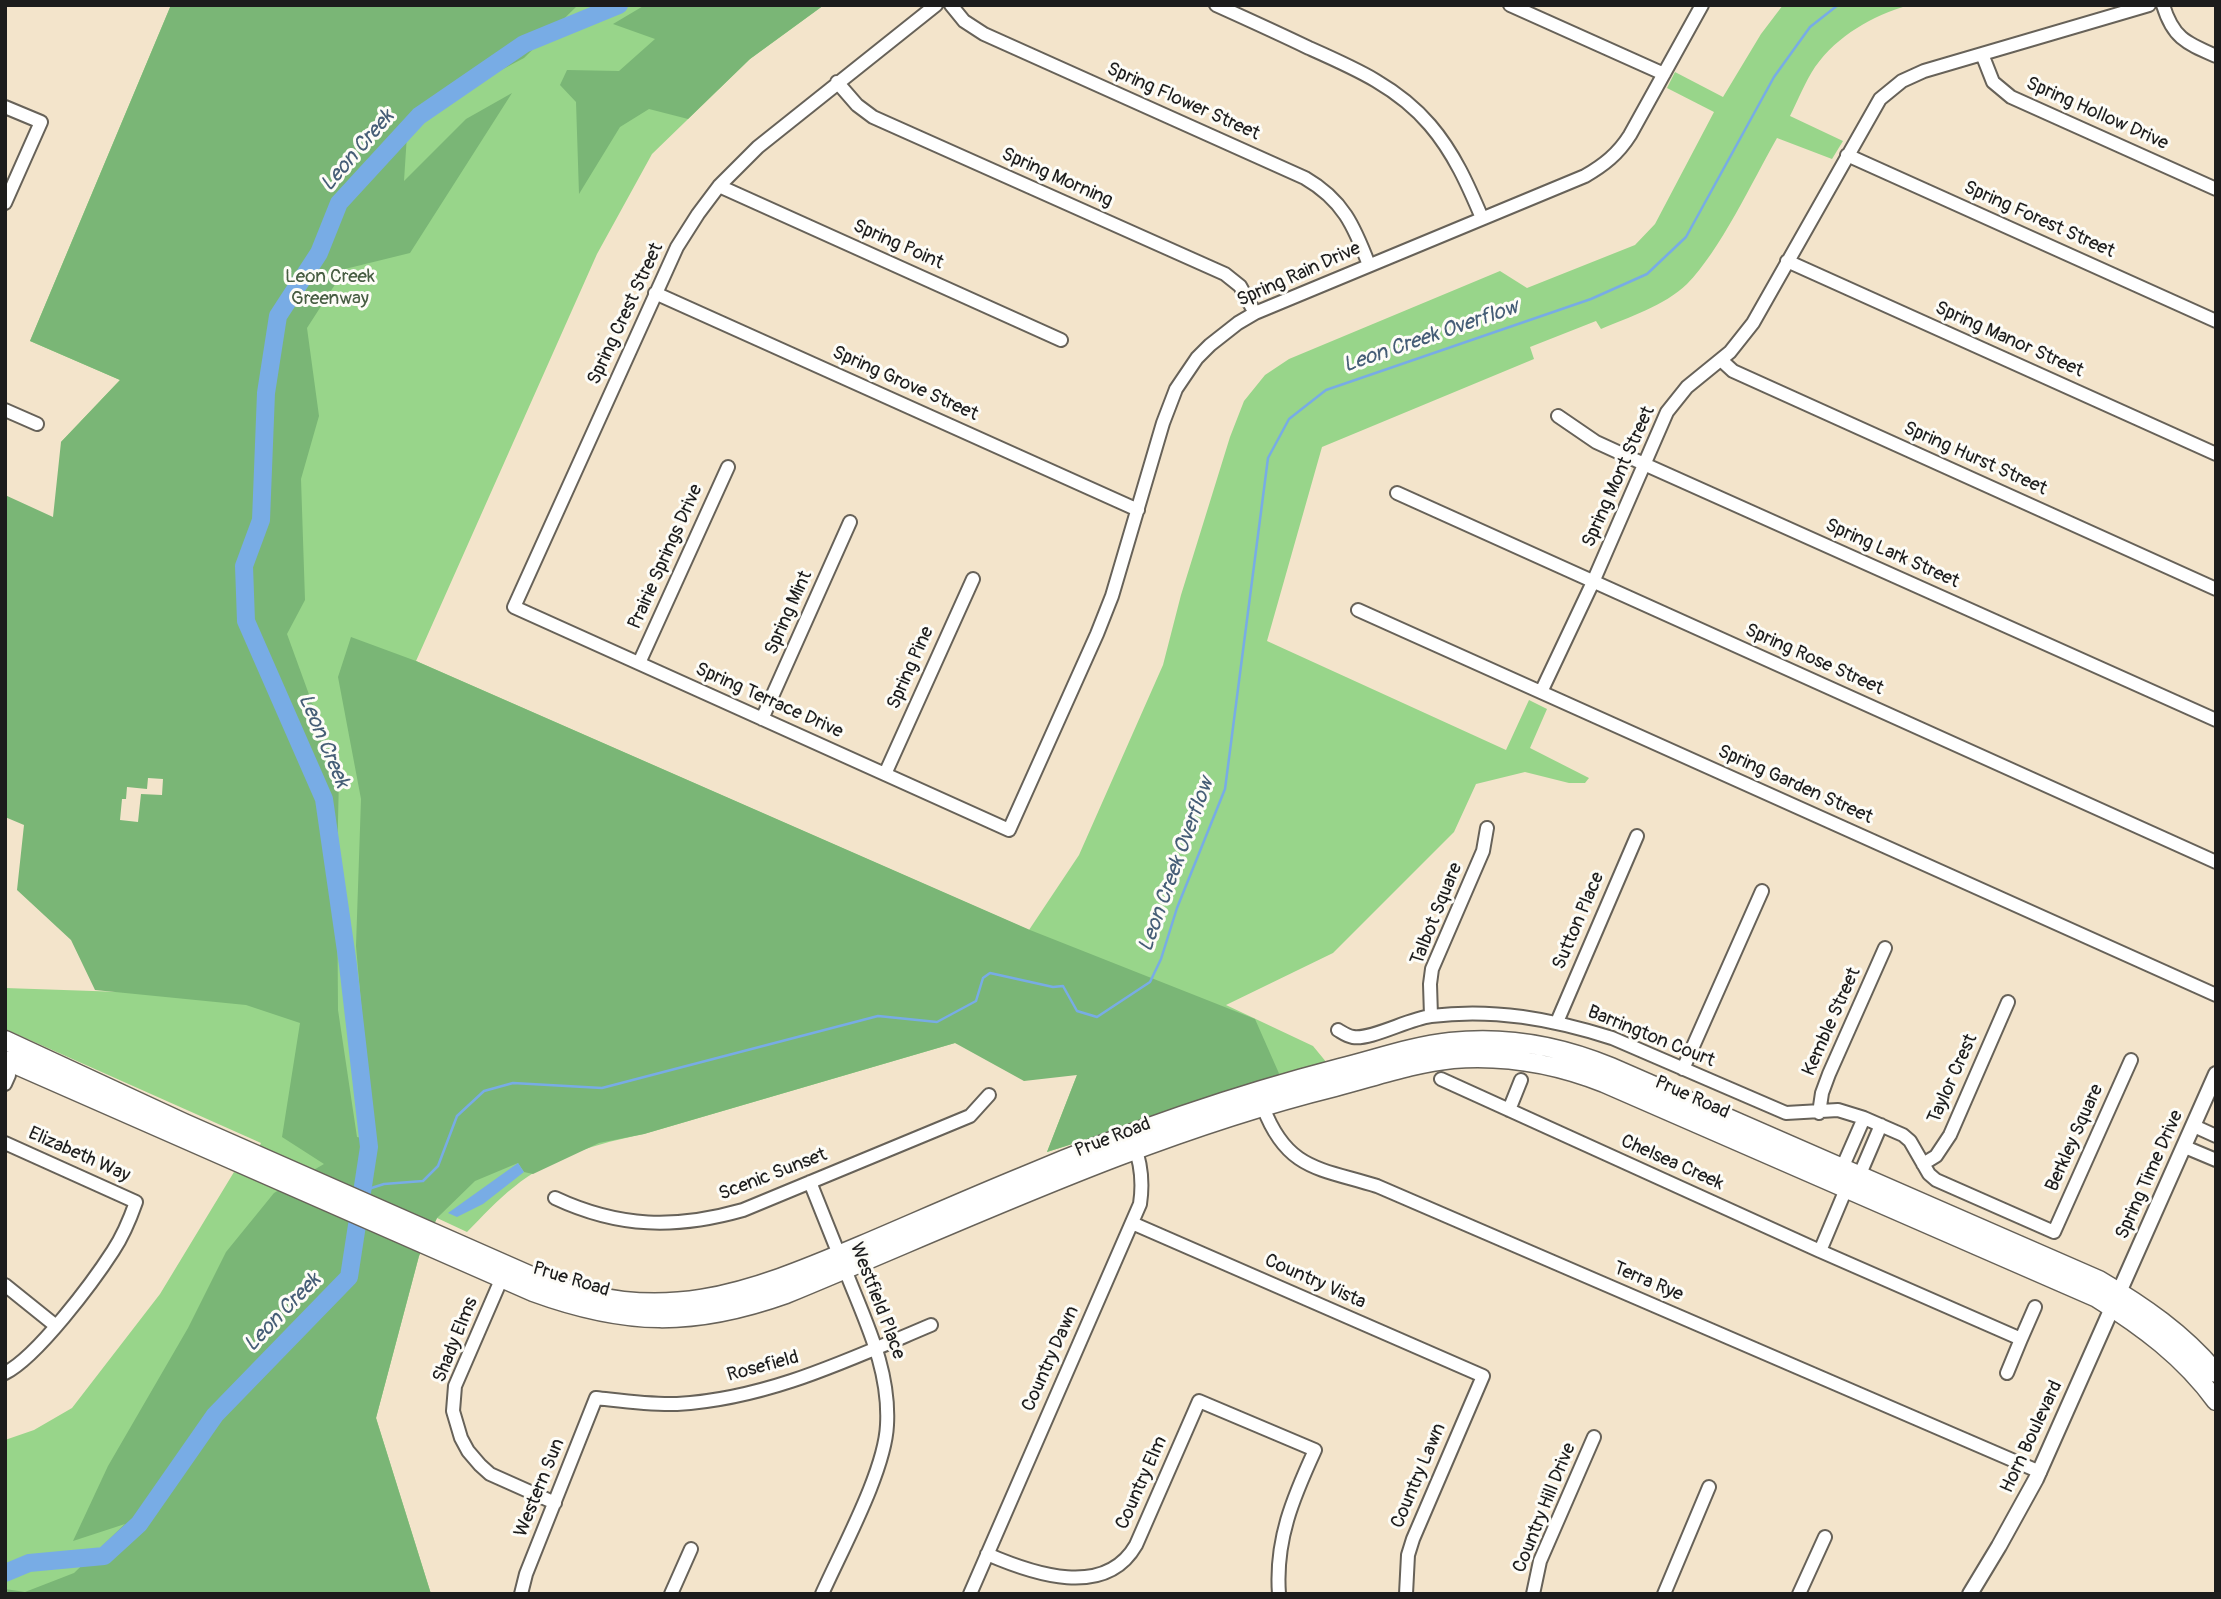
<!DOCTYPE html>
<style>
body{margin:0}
#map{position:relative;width:2221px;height:1599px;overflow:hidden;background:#f3e4cb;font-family:Pangolin,sans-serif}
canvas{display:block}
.frame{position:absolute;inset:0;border:7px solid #1c1c1c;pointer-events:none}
</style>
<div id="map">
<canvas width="2221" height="1599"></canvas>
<div class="frame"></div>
</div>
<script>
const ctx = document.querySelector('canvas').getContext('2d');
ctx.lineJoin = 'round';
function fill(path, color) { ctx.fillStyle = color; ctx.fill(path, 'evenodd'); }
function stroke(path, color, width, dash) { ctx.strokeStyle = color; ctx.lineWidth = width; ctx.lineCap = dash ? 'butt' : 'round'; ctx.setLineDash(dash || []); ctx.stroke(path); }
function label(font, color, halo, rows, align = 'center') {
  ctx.font = font + ' Pangolin,sans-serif'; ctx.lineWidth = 6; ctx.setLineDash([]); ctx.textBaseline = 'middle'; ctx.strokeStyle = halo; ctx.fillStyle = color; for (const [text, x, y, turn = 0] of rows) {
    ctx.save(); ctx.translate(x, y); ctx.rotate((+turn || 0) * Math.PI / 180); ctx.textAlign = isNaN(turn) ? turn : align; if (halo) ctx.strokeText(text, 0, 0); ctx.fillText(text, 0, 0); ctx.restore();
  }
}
fill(new Path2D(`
 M171,5H824L750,59L652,154L597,254L416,661L1029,930L1079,855L1163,665L1181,595L1230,437L1244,401L1265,375L1289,359L1500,271L1527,288L1635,245L1655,224L1714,112L1667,88L1675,72L1723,97L1761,34L1783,5H1909C1872,16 1838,35 1815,67C1805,82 1798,100 1790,116L1843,141L1832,159L1777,138C1753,180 1720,251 1687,284C1664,306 1629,317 1601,329L1596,321L1530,347L1534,359L1322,447L1267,641L1506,750L1529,700L1547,709L1530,748L1589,778L1585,783H1569L1525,772L1476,784L1454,832L1333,953L1226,1005L1313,1046L1327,1063L1047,1152L1077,1075L955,1043L644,1134C599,1143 550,1157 514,1187C497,1200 482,1217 467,1232L437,1218L419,1256L376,1418L431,1594H5V1440L34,1430L72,1408L160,1294L234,1172L245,1175L261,1143L5,1029V988L298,998L61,442L120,380L30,341Z`), '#98d58a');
fill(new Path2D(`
 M171,5H578L524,58L408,119L404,181L466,119L512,93L410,253L345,269L307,328L319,416L301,479L305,600L287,634L339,777L337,864L338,1010L357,1137L373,1140L356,946L361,799L338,677L351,637L416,661L1030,930L1255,1019L1281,1078L1047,1152L1077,1075L1024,1081L955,1043L644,1134L599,1143L533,1174L524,1172L518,1163L475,1181L437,1218L419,1256L376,1418L431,1594H5V1589L25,1592L74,1573L125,1524L73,1541L108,1466L188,1328L226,1252L274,1193L324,1164L282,1137L300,1023L246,1005L95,990L71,940L17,890L24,825L5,817V495L53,517L61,442L120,380L30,341ZM148,778L163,779L162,795L141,794L138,822L120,820L122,799H126L127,787L147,789Z
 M645,5H824L750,59L688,119L649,109L620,127L579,194L576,102L560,85L567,70L619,71L655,39L613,24Z`), '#7ab676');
fill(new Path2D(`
 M518,1163L524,1172L483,1204L457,1217L448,1213Z`), '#78ace5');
stroke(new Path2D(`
 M362,1191L384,1184L423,1181L438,1166L457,1116L484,1091L513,1083L602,1088L878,1016L937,1022L976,1001L983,978L990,973L1053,987L1063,986L1077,1011L1097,1017L1150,982L1161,959L1177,908L1225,789L1268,458L1289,419L1326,390L1591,299L1647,274L1686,237L1774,77L1810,27L1838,5`), '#78ace5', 2.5);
stroke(new Path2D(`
 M5,1573L29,1563L104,1556L139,1524L215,1415L349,1277L369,1147L348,965L324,799L246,621L244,566L261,520L266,393L278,316L319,253L339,203L419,116L524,44L619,5`), '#78ace5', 18);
const minor = new Path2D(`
 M936,5L758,147L719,186L698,214L677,247L514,607L1009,830L1097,634L1112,596L1163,423L1176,389L1197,358L1210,345L1238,323L1255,313L1585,176C1604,165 1618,154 1630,135L1702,5
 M951,5L964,21L984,34L1305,178C1343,200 1354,226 1369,265
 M1216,5C1247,19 1278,33 1309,48C1354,68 1398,87 1430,125C1454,153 1468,185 1482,218
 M1510,5L1664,74
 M2163,5C2173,38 2186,43 2216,56
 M1982,54L1993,82L2011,97L2216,189
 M837,82L857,105L873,117L1225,274L1240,286L1255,313
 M5,107L41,122L5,203
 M1847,155L2216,321
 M719,186L1061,340
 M1787,261L2216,454
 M655,293L1138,510
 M1721,360L1733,371L2216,589
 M5,410L37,424
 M1558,416L1596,442L1644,464L2216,720
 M1397,493L2216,862
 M1358,610L2216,995
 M639,663L728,467
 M1541,692L1593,582L1667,412L1687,387L1730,352L1753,323L1880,99L1902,81L1924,71L2149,5
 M762,719L850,522
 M885,774L973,579
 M1431,1016L1430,984L1432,969L1483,851L1487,828
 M1557,1022L1637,836
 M1338,1030C1343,1033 1347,1036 1353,1037C1371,1040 1408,1019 1431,1016C1493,1008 1552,1019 1612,1038L1786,1113L1838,1110L1864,1118L1903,1135L1910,1141L1929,1174L1936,1180L2054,1232L2131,1060
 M1683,1069L1762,891
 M1441,1079L1820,1251
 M5,1084L9,1075L7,1060
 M1263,1107C1287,1170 1319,1168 1377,1186L2040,1472
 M1509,1110L1521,1080
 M1819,1113L1822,1093L1829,1074L1885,948
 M2194,1126L2216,1136
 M5,1143L136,1202C130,1219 123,1236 113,1251C93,1282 37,1357 5,1373
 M2185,1147L2216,1160
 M1923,1164L1936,1156L1950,1135L2008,1002
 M1839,1175L1864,1118
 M1857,1181L1881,1125
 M810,1182C823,1214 835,1245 848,1277C867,1325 890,1371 887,1425C885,1471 842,1549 822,1594
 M1846,1189L1820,1251L2021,1339L2035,1307
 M555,1198C619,1228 676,1229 743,1210L970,1116L989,1095
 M1132,1223L1483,1376L1413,1539L1408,1555L1406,1594
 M504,1273L455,1386L453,1411L461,1438L468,1451L480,1465L490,1474L555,1503
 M5,1285L56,1326
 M2007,1373L2021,1339
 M987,1554C1033,1574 1105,1599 1136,1545L1199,1401L1315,1450C1293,1498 1275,1540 1279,1594
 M521,1594L526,1574L596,1398C623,1401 650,1405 677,1404C767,1399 848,1360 931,1325
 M671,1594L691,1549
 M970,1594L1140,1204C1143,1184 1141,1163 1134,1145
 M1533,1594L1540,1561L1594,1437
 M1664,1594L1709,1487
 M1799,1594L1825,1537`);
const tertiary = new Path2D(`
 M1970,1594L1999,1546L2036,1479L2216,1074`);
const secondary = new Path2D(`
 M5,1040L184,1123L536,1278C661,1328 746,1294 862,1245C916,1222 970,1198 1024,1176C1126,1133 1232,1096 1340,1068C1376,1059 1413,1046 1450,1042C1504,1036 1560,1046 1611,1067L2099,1280C2143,1306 2184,1334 2216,1373
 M5,1060L533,1292C626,1326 693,1327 786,1294C966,1220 1145,1134 1335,1087C1374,1077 1413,1063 1453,1059C1505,1055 1556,1064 1604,1083L2097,1298C2142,1326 2184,1357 2216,1401`);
stroke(minor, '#676259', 16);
stroke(tertiary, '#676259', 18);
stroke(secondary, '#676259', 21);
stroke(minor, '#fff', 12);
stroke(tertiary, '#fff', 14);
stroke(secondary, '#fff', 18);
label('19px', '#1c1c1c', '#fdfcf7', [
 ["Spring Flower Street",1183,102,24],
 ["Spring Hollow Drive",2097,114,24],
 ["Spring Morning",1057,178,24],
 ["Spring Forest Street",2039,220,24],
 ["Spring Point",898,245,24],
 ["Spring Rain Drive",1299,275,-24],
 ["Spring Crest Street",626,314,-65],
 ["Spring Manor Street",2009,340,24],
 ["Spring Grove Street",905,384,24],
 ["Spring Hurst Street",1975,459,24],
 ["Spring Mont Street",1619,477,-66],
 ["Spring Lark Street",1892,554,24],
 ["Prairie Springs Drive",666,557,-66],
 ["Spring Mint",789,613,-66],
 ["Spring Rose Street",1814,660,24],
 ["Spring Pine",911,668,-66],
 ["Spring Terrace Drive",769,701,24],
 ["Spring Garden Street",1795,785,24],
 ["Talbot Square",1437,914,-68],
 ["Sutton Place",1579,921,-67],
 ["Kemble Street",1832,1022,-66],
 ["Barrington Court",1651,1037,22],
 ["Taylor Crest",1953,1079,-66],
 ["Prue Road",1692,1098,24],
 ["Prue Road",1113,1138,-21],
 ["Berkley Square",2075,1138,-66],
 ["Elizabeth Way",79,1155,24],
 ["Chelsea Creek",1672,1163,24],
 ["Scenic Sunset",773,1175,-21],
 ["Spring Time Drive",2150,1175,-66],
 ["Prue Road",571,1280,17],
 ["Country Vista",1315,1282,24],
 ["Terra Rye",1648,1282,23],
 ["Westfield Place",877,1301,69],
 ["Shady Elms",456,1340,-68],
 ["Country Dawn",1051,1359,-66],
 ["Rosefield",763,1367,-15],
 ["Horn Boulevard",2032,1437,-65],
 ["Country Lawn",1419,1476,-67],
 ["Country Elm",1142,1483,-66],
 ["Western Sun",540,1488,-68],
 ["Country Hill Drive",1545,1508,-68]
]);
label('19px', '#475d42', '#fdfcf7', [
 ["Leon Creek",330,277],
 ["Greenway",330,299]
]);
label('italic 21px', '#455d76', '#fdfcf7', [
 ["Leon Creek",358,151,-49],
 ["Leon Creek Overflow",1431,337,-19],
 ["Leon Creek",323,741,67],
 ["Leon Creek Overflow",1177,865,-70],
 ["Leon Creek",283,1313,-46]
]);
</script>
